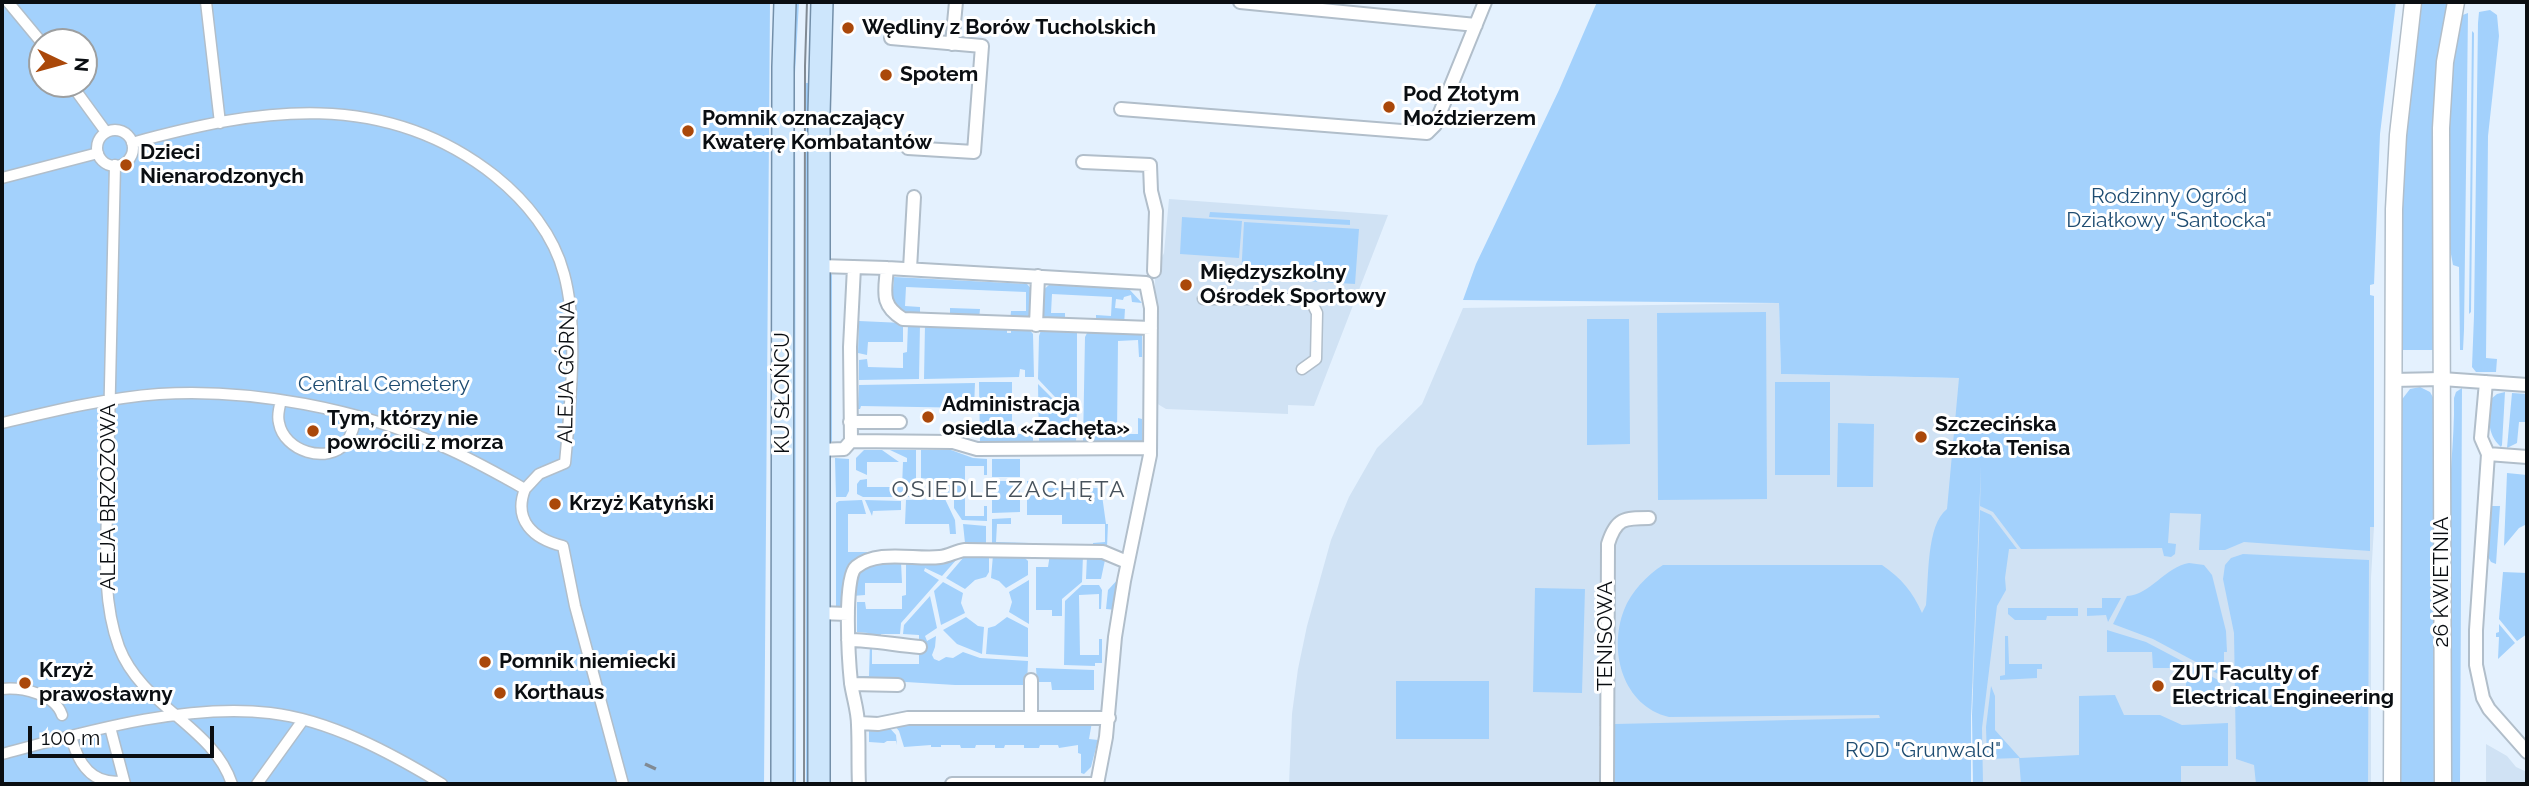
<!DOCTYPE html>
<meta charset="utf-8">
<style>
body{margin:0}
#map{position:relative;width:2529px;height:786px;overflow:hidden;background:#e4f1fe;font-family:Raleway,sans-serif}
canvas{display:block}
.frame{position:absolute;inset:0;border:4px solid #0a0e12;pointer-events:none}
.north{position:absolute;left:28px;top:28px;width:70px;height:70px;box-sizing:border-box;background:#fff;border:2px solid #9d9fa0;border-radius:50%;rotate:95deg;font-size:19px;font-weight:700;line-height:28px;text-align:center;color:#0a0e12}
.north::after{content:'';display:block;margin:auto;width:24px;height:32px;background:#aa480a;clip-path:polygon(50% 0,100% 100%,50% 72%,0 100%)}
.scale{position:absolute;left:28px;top:726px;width:186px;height:32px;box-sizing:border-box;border:4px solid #0a0e12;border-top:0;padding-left:9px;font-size:21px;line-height:24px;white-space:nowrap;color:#0a0e12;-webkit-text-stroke:5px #fff;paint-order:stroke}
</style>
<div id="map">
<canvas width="2529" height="786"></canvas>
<div class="frame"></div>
<div class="north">N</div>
<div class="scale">100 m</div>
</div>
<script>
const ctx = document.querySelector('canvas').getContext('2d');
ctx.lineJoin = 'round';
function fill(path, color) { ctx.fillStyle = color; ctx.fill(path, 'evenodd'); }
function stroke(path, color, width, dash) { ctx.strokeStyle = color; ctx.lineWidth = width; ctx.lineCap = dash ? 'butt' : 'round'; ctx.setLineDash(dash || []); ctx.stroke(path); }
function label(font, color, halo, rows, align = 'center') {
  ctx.font = font + ' Raleway,sans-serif'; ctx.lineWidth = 6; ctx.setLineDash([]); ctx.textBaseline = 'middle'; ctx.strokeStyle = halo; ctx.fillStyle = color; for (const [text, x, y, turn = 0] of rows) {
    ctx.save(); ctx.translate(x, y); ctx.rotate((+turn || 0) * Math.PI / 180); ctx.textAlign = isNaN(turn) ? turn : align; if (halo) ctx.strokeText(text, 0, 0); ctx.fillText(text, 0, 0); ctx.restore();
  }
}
fill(new Path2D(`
 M1169,199L1388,215L1314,406L1288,405V414L1166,409L1156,403L1155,278L1156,269L1164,253Z
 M1779,303L1781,374L1959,378L1982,407L1981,503L2220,510L2374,527L2371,578V784H1973V682L1971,716L1599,726V784H1289L1292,714L1298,669L1307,626L1331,540L1349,497L1377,448L1422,404L1463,308Z
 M2486,744L2507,756L2516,767L2527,772V784H2486Z`), '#d0e2f4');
fill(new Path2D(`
 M2,2H770L764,784H2ZM42,42H84V84H42Z
 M792,2H799L795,73L796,784H789Z
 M1597,2H2396L2380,134L2374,284L2370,285V295L2374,296V527H2370V551L2244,542L2225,550H2199L2201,514L2170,513L2168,543L2176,544L2175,554L2171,557L2164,556L2162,548L2021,549L1993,512L1980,506L1981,466L1971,716V784H1615V724L1880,718L1879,715L1669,717C1623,706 1608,651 1624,610C1631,592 1647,575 1663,565H1882C1901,578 1913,592 1922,613L1926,605C1929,579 1926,525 1947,509L1959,378L1781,374L1779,303L1463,300L1476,264L1559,90Z
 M2421,2H2447L2438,62L2436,350H2399L2403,155Z
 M2490,10L2497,15L2499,36L2488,136L2486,358L2497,359L2496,372H2476L2472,367L2474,316L2478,23L2479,12Z
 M2468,13L2464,330L2463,350H2460L2459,267L2453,265L2448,238V125L2449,83L2460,16Z
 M2472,31L2474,33L2471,312L2469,314Z
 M806,83H814V784H806Z
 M1210,212L1350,220V225L1209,217Z
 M1182,217L1242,221L1239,258L1180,254Z
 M1244,222L1359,229L1355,284L1241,277Z
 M832,271V447L827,444L825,276Z
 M894,277L1027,284L1033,291L1032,318L1010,322L1011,311H1026V292L906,287L905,306L920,307V317L903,315L892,301Z
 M1049,285L1129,289L1142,303L1132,302L1131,295L1124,297L1123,300L1116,299L1115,308L1125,309L1124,325L1096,324V315L1111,316L1112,297L1052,294L1051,313H1065V324L1041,318L1042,291Z
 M950,308L980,309L979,320L950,319Z
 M1766,312L1767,499L1658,500L1657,313Z
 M1587,319H1629L1630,444L1587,445Z
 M859,321L903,323V342H868L867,355L858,353Z
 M908,324H920L919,379L859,380V360L867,359L868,367L903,368V353L907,352Z
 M925,325L1007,328V333H1011V328L1029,329L1033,334L1034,377H1025V370L1020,369L1019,377L924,379Z
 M1041,330L1077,333V403L1055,397L1038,379L1039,336Z
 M1088,331L1142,332V357H1139L1138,340L1118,341L1117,434H1138V418L1142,419V443H1083L1085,337Z
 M979,382H1012V434H1030L1031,424H1033V442H980Z
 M1775,382H1830V475H1775Z
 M975,383L974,408L861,406L860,409H858L859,385Z
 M1038,384L1055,401L1077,406L1076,443L1039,442Z
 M2420,387L2430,392L2435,401V784H2400L2398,632L2400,402L2410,389Z
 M2462,388L2460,784H2449L2450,532C2447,487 2455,443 2454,398L2456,392Z
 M2505,392L2502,445L2501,447C2486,433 2489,417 2491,399L2497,394Z
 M2512,393L2527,394V422H2519L2517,443L2507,448Z
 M1838,423L1874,424L1873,487H1837Z
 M864,450H882L899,462H867V475L856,470V458Z
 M890,450H916V482L922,483V497H863L857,494V484L860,480L867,479V487H902L903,462H907V458Z
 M921,450H951L973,458L987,459V475H984V466H965V516H984V506H987V521L962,520L954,508V497H929V479L921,478Z
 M831,454V610L825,602L829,456Z
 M835,458L849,459V491L846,497H836Z
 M992,459H1020V477H992Z
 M2507,473L2527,475V524L2519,528L2504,546Z
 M992,481H1020V512L992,513Z
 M1027,481H1032L1033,488H1101L1106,524H1108L1107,547L1093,549V543L1105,542V524H1062V515H1027Z
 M945,499L955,520L956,534H950L949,524H905L906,500Z
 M862,500L866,514H848V552H867V557L843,608L836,610V503L839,501Z
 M865,500L901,501V510L873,511L872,516Z
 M2489,506H2500L2496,564L2491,562L2487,555Z
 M1980,510L1991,515L2017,549H2009L2005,578L2006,590L1997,606L1982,728L1983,784H1973L1972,715Z
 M1011,518V524H997L996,542L1029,543V549L992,548V519Z
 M963,524L986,526V548L965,543Z
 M1050,554L1083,555L1082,582L1062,599V616H1052V610H1036V567H1048Z
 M2243,554L2369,560L2368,784H2256L2254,765L2236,759L2234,633L2223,579L2225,565L2231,558Z
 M976,555L989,556V572L986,577L975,580L965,589L946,578L963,558Z
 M993,555H1022L1028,561V575L1006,588L999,581L991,578Z
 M1087,556L1105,560L1101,579H1086Z
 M957,559L942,576L925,568L924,571L939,580L901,623L900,634H881L880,641L869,636L868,633L857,632V602H865L866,609H902V596L906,595V562Z
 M886,562H901L902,583H865V595L852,596L854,575L867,567Z
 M2189,563L2204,565L2212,575L2226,631L2227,652H2224V677L2153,639L2113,624L2127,596C2150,595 2165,567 2189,563Z
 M2503,572L2527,573V634L2517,641L2499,619Z
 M1120,577L1116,610L1106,609L1108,590Z
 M1029,580V624L1009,612L1012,602L1009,592Z
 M943,582L963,593L961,603L965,613L941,625L934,591Z
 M1082,585H1099L1102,590L1101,609H1099V594L1079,595L1080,655H1099V639H1102V663H1095V666L1064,665L1065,601Z
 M1535,588L1585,589L1582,693L1533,692Z
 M930,596L937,628L925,636L927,641L936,636L935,647L932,655L934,659L939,661L946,657L953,658L963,652L980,658L1028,661L1027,685H955L857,679L856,676H869L870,643L880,646V649H872V664H919V635L903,634L904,625Z
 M2102,598H2121L2108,622L2106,615L2087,616V608H2102Z
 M2008,608H2078V616H2047L2046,620H2015L2008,614Z
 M966,617L978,626L984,627L982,654L957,644L943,630Z
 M1007,617L1028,628V657L986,654L988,628L995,626Z
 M831,620V777L828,775L827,625Z
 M2499,624L2515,643L2498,659L2499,637H2496V633L2499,632Z
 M2107,630L2146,642L2220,681V702H2192L2186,696V668H2153L2152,652H2107Z
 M2005,636H2008L2009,664H2042V669H2037V678L2000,680V676L2005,675Z
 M1036,668L1094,670V690H1052L1051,682H1037Z
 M1396,681H1489V739H1396Z
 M1991,686L1995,696V730L2020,758L2079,755V696L2115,695L2124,715H2160L2182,725L2228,723V766H2181V784H2021L2019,758L1987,759L1986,727Z
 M898,722H1092L1089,739L1098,740L1091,767L1084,774L1081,773V754L1078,753V745L1059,748L1058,745H1040L1039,748H1024V745H1005L1004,748H995V745H976L975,748H961L960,745H941V747H931V745L904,747L899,731L894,725Z
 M887,725L896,735L897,745L896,741H887L884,743L869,742V726Z`), '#a3d1fc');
const pedestrian = new Path2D(`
 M8,2L42,43
 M206,2L220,123
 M71,84L106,132
 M97 148a18 18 0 1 1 36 0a18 18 0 1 1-36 0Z
 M132,143C259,108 384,88 495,176C526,201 554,235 564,274C579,329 570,407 565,463L539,474L525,489
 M115,165C112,268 110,371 108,473C108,530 99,593 119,647C142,707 213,726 232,784
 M2,178L98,153
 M1203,299H1304L1311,301L1317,313L1316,359L1302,369
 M281,401C279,408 277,416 279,423C284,451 327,465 346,443C352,435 354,426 356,417
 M2,423C53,411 106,398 159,394C251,388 360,409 444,447C472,459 498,474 525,489C513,520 533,539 563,546L575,606L623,784
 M2,689C22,687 55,694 62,715
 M110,727L125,784
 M71,736C78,764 92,786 124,781
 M2,754C85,732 184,703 270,713C330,720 391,753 442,784
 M257,784L303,720`);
const minor = new Path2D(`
 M1240,2L1476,25
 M891,38L982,46L974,152L908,148
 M952,44L956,2
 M1121,109L1427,133L1435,125L1485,2
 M1083,162L1150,165L1151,191L1156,211L1154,271
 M819,266L887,268L1146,283L1151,308L1150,455L1124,581L1115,637L1106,737L1097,784H952
 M887,268C885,292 880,305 903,319L1151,328
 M910,269L914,197
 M1036,325L1038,276
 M2392,380L2442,379L2527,385
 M2486,382L2481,438L2488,454L2476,630V665L2483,698L2489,709L2527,752
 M850,422H900
 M851,441L850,347L854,267
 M819,450L844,449L851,441L953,442L977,449L1150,448
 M2488,454L2527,457
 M819,613L848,614
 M848,640C872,640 895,645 920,647
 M851,684L898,685
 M1031,717V680
 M859,723L878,724L908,718H1109
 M859,784C858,765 859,745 858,725C858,711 853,697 851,683C849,664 843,577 856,567C878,549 914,560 940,557C949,556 956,551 965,550L1103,552L1127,562
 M1607,784L1608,544C1616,518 1624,518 1649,518`);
const tertiary = new Path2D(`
 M2392,784L2394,209L2398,135L2413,2
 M2443,784L2441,128L2445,62L2456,2`);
const primary = new Path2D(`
 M782,784L783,67L785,2
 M819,784V114L822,2`);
stroke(pedestrian, '#b1beca', 13);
stroke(minor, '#b1beca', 16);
stroke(tertiary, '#b1beca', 19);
stroke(primary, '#738fa9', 24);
stroke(pedestrian, '#fff', 10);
stroke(minor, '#fff', 12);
stroke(tertiary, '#fff', 16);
stroke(primary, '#cde6fc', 21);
stroke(new Path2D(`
 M804,784L805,66L807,2`), '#818a93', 2);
stroke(new Path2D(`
 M645,764L658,770`), '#818a93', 3.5, [12, 12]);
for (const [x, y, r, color] of [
 [848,28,7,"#aa480a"],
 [886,75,7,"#aa480a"],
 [1389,107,7,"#aa480a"],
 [688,131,7,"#aa480a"],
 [126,165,7,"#aa480a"],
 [1186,285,7,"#aa480a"],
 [928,417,7,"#aa480a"],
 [313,431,7,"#aa480a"],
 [1921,437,7,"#aa480a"],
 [555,504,7,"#aa480a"],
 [485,662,7,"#aa480a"],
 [25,683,7,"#aa480a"],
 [2158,686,7,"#aa480a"],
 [500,693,7,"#aa480a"]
]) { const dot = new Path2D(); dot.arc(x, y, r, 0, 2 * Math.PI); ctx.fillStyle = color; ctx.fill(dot); stroke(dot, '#fff', 2.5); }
label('bold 21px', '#0a0e12', '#fff', [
 ["Wędliny z Borów Tucholskich",862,28],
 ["Społem",900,75],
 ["Pod Złotym",1403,95],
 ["Moździerzem",1403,119],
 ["Pomnik oznaczający",702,119],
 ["Kwaterę Kombatantów",702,143],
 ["Dzieci",140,153],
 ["Nienarodzonych",140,177],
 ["Międzyszkolny",1200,273],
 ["Ośrodek Sportowy",1200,297],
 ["Administracja",942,405],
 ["osiedla «Zachęta»",942,429],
 ["Tym, którzy nie",327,419],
 ["powrócili z morza",327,443],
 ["Szczecińska",1935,425],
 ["Szkoła Tenisa",1935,449],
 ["Krzyż Katyński",569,504],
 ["Pomnik niemiecki",499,662],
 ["Krzyż",39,671],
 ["prawosławny",39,695],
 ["ZUT Faculty of",2172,674],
 ["Electrical Engineering",2172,698],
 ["Korthaus",514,693]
], 'left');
label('21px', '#1e4c71', '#fff', [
 ["Rodzinny Ogród",2169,197],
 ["Działkowy \"Santocka\"",2169,221],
 ["Central Cemetery",384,385],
 ["ROD \"Grunwald\"",1923,751]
]);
label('21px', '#0a0e12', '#fff', [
 ["ALEJA GÓRNA",567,372,-89],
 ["KU SŁOŃCU",783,393,-90],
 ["ALEJA BRZOZOWA",109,497,-90],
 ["26 KWIETNIA",2442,582,-90],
 ["TENISOWA",1606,636,-90]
]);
ctx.letterSpacing = '2px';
label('23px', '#47525c', '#fff', [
 ["OSIEDLE ZACHĘTA",1009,490]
]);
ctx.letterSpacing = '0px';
</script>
